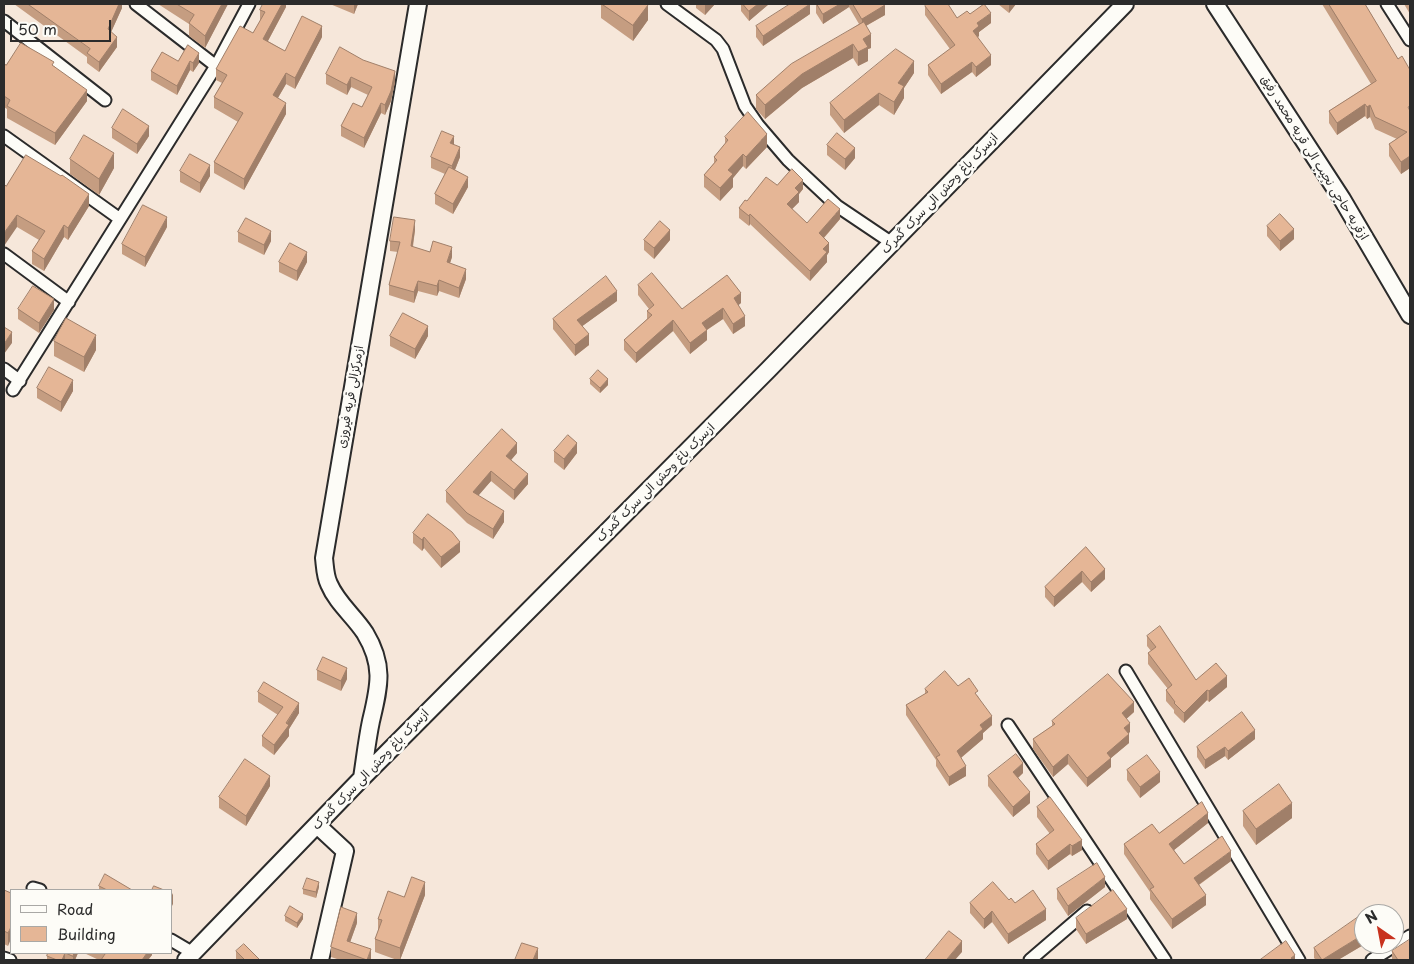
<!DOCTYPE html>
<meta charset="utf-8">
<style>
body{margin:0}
#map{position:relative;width:1414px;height:964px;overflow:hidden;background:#f6e7da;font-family:"Playpen Sans",sans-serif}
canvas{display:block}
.frame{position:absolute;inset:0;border:5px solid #2b2b2b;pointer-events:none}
.legend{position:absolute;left:10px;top:889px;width:162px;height:65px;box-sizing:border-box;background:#fdfcf7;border:1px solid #a9a8a5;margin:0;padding:6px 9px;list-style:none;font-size:15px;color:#2b2b2b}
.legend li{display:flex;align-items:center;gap:10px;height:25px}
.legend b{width:25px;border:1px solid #a9a8a5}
.north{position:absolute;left:1354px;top:904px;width:50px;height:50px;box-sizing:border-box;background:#fdfcf7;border:1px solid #a9a8a5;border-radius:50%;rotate:327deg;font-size:14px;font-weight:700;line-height:20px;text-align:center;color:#2b2b2b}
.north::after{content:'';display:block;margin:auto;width:18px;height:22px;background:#c8321e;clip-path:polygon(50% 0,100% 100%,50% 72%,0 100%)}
.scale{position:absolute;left:10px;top:20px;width:101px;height:22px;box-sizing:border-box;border:2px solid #2b2b2b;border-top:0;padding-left:6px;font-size:15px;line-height:18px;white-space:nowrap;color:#2b2b2b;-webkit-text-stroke:4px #fdfcf7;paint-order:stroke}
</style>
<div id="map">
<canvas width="1414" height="964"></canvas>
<div class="frame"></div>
<ul class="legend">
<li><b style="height:6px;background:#fdfcf7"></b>Road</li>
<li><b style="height:14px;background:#e5b696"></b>Building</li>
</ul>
<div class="north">N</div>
<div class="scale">50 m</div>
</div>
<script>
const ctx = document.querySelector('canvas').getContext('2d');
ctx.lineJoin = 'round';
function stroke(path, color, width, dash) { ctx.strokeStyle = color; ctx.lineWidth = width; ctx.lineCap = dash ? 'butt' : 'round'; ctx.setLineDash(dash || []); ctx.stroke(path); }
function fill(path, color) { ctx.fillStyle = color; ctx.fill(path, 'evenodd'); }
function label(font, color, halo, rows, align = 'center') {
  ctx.font = font + ' "Playpen Sans","Playpen Sans Arabic",sans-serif'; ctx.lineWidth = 5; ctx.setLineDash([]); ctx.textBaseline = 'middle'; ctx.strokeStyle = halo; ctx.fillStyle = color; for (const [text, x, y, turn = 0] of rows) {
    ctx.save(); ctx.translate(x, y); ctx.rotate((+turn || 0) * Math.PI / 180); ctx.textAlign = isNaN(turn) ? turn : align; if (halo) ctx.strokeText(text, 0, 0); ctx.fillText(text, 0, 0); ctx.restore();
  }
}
const street = new Path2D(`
 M136,4L216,66
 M667,4L716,40L723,49L745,106L758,125L788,160L837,206L892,243
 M1387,4L1410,40
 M4,21L105,100
 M4,136L120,219
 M4,254L69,302
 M4,369L20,381
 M13,390L216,66L249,4
 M1126,671L1299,960
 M1008,725L1165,960
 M33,888L40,890
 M171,940L193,953
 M4,958L10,960
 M1030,960L1087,911
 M1372,960L1410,936`);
const secondary = new Path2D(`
 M1215,4L1342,199L1410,315
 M362,778C365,759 367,740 371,721C379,687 385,666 365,633C354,616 337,603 329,584C325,576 325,566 324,558L418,4
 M317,825L345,851L320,960
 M186,960L362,778L768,370L1125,4`);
stroke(street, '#2b2b2b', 15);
stroke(secondary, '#2b2b2b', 20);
stroke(street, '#fdfcf7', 11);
stroke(secondary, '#fdfcf7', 16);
fill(new Path2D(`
 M14,4H122V8L111,32L117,47L99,72L87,63V57Z
 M158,4H228L205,48L189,36V24Z
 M286,4V7L268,41L285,51L322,37L295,89L286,84L278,98L286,114L244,190L214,173V162L238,122L214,108V97L222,83L216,80V69L253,33L260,21V10Z
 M330,4H358L354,14Z
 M601,4H647L648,20L633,41L601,18Z
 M696,4H715L705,15L696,8Z
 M741,4H769L749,21L741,11Z
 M816,4H884L885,15L866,26L871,48L868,49V61L858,66L853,58L802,88L765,119L756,109V95L859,24L849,7L823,24L816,13Z
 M998,4H1016L1009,13Z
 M1322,4H1365L1398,59L1402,56L1410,168L1401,174L1389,156V144L1397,139L1375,129L1370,117L1367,119L1365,116L1337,135L1329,123V111L1371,84Z
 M1404,4H1410V14Z
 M925,6L957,18L970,14L991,23L979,32V36L978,37L991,65L976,77L972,72L941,94L928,75V65L950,49L925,15Z
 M810,14L763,46L756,37V26Z
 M188,45L199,63L193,72L190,70L177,95L151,80V71L178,61Z
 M4,64L6,65L54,66L87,101L55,145L7,118V109L4,107Z
 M914,73L904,88V98L894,115L879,105L844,133L830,115V103Z
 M326,74L395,82L391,101L385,115L381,113L364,148L341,136V126L362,107L368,95L351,87L347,95L326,84Z
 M112,128L149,136L137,154L112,138Z
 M725,137L767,147L746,169L743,166L733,178V187L720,201L704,187V175L714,163V157L725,144Z
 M827,145L855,158L845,170L827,155Z
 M431,157H460L455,170L468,187L453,214L435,204V194L445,174L431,168Z
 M70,159L114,168L99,195L70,174Z
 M180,171L210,176L200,193L180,182Z
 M6,186L89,206L68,240L64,237L44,271L32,264V251L39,240L17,227Z
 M803,189L799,194V202L792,209L807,223L840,219L824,238L829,252L827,255V262L810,281L750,224L749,226L739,218V208L747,201Z
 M1267,226L1294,239L1280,251L1267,236Z
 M167,227L145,267L122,254V244Z
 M415,230L413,247L430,252L452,257L450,263L466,279L459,298L439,291L437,296L418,291L414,303L389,295V285L398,252L390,251V241Z
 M238,232L271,241L264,255L238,242Z
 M644,240H670L654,259L644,250Z
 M279,262H307L297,281L279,272Z
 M638,285L682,309L741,303L738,305L745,326L733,334L723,319L707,330V340L690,354L673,331L636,363L624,350V340L647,319V311L649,309L638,295Z
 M617,301L582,326L589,345L575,356L553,329V319Z
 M18,309L54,310L39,333L18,319Z
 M390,336H428L415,359L390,346Z
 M54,341L96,350L84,372L54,356Z
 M590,379L608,385L600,393L590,384Z
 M37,388L73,391L61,412L37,398Z
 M554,451L577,453L564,470L554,462Z
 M517,453L511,460L528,484L514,500L491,481L478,495L504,522L493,539L467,523L446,502V491Z
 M413,533L460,552L441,568L424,548L422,551L413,543Z
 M1086,547L1105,579L1091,592L1082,582L1054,607L1045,597V587Z
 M1147,636L1196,680L1227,687L1209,702L1207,700L1184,723L1174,713V710L1166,701V690L1168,689L1148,664V653L1151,651L1147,646Z
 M317,670L347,679L341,691L317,680Z
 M958,686L978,696L992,725L983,733V739L961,758L966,776L949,786L936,766V760L906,715V705L925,694V689Z
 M258,692L299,713L289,729V736L274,755L262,746V736L278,715L258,702Z
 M1134,712L1126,719L1130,732L1128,733L1129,743L1111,758V767L1087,787L1068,764L1053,777L1033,749V739L1052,726V721Z
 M1255,739L1228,760L1225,756L1205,769L1197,757V747Z
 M1127,770L1160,782L1140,798L1127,780Z
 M1023,773L1018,778L1030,803L1013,817L988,786V776Z
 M270,786L246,826L219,808V797Z
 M1037,807L1082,850L1072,856L1070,854L1048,870L1036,854V844L1050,834L1037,817Z
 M1243,811L1292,818L1256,845L1243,826Z
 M1208,823L1174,850L1184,864L1231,861L1199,885L1206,905L1172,929L1150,899V892L1124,854V844L1159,833Z
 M99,886L132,890H99Z
 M319,887L316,898L303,894V889Z
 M1105,887L1068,916L1057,899V889Z
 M4,890L11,893L8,946L4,944Z
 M425,895L400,960H397L375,952V939L378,932V919L404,897Z
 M1009,900L1046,920L1008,944L992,922L984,929L970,913V903Z
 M285,916L303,919L297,928L285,921Z
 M1076,918L1127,919L1086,944L1076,929Z
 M357,923L350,942L371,959V960H340L331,957V947Z
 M1365,944L1338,960H1316L1314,958V948Z
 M236,951L260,960H236Z
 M1392,951L1410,960H1392Z
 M48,953H78L75,960H47V956Z
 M84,953H152V955L148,960H99Z`), '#c59d81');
fill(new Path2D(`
 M119,4H122V8L108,39V29Z
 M222,4H228L205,48V36Z
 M282,4H286V7L263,50V39Z
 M354,4H358L354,14Z
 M706,4H715L705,15V5Z
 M758,4H769L749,21V11Z
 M810,4V14L763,46V36Z
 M840,4H849V7L823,24V14Z
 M1009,4H1016L1009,13Z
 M648,5V20L633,41V25Z
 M885,5V15L862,28V19Z
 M991,13V23L979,32V36L973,41V31L977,23Z
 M322,26V37L295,89V78Z
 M871,34V48L868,49V61L858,66V52L863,39Z
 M117,37V47L99,72V62Z
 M853,44V58L802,88L765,119V105L802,74Z
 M199,53V63L193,72V63Z
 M991,55V65L976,77V67Z
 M190,61V70L177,95V86Z
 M914,61V73L904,88V98L894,115V102L898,83Z
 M972,62V72L941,94V84Z
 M395,71V82L391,101L385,115V105Z
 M286,73V84L273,106V95Z
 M351,77V87L347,95V85Z
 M87,90V101L55,145V133Z
 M879,93V105L844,133V120Z
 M286,103V114L244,190V179Z
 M381,103V113L364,148V138Z
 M1365,104V116L1337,135V123Z
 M1370,105V117L1367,119V107Z
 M149,126V136L137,154V144Z
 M767,134V147L746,169V157Z
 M454,136V146L450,143Z
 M460,147V157L452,177V166Z
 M855,148V158L845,170V159Z
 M114,153V168L99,195V179Z
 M743,154V166L733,178V187L720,201V188L728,170Z
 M1410,156V168L1401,174V162Z
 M210,165V176L200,193V183Z
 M468,177V187L453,214V204Z
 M803,180V189L799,194V202L787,214V204L795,188Z
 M89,194V206L68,240V228Z
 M840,209V219L819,243V233Z
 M750,214V224L749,226V216Z
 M17,215V227L4,246V233Z
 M167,217V227L145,267V257Z
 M415,220V230L411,256V246Z
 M64,225V237L44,271V259Z
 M1294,229V239L1280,251V241Z
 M670,230V240L654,259V248Z
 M271,231V241L264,255V245Z
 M829,243V252L827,255V262L810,281V271L823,249Z
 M452,247V257L447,272V262Z
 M307,252V262L297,281V271Z
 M466,269V279L459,298V288Z
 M439,280V291L437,296V286Z
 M418,281V291L414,303V292Z
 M617,291V301L577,330V320Z
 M741,293V303L734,309V298Z
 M54,299V310L39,333V323Z
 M723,308V319L702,333V323Z
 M745,316V326L733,334V324Z
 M673,320V331L636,363V353Z
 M428,326V336L415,359V349Z
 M707,330V340L690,354V343Z
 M12,332V343L4,354V344Z
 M589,334V345L575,356V345Z
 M96,335V350L84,372V357Z
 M608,379V385L600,393V388Z
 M73,380V391L61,412V402Z
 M517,443V453L506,466V456Z
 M577,443V453L564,470V459Z
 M491,471V481L473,502V492Z
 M528,474V484L514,500V490Z
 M504,511V522L493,539V529Z
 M424,537V548L422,551V540Z
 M460,542V552L441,568V557Z
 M1105,569V579L1091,592V582Z
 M1082,571V582L1054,607V597Z
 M347,668V679L341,691V681Z
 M1227,676V687L1209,702V691Z
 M1207,690V700L1184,723V713Z
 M1134,702V712L1122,723V713Z
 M299,703V713L289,729V736L274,755V745Z
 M992,716V725L983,733V739L957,761V751L980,725Z
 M1130,723V732L1124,737V728Z
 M1255,730V739L1228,760V751Z
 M1129,734V743L1111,758V767L1087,787V778L1107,753Z
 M1225,747V756L1205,769V760Z
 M1068,754V764L1053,777V767Z
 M1023,763V773L1013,782V772Z
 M966,766V776L949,786V777Z
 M1160,772V782L1140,798V787Z
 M270,776V786L246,826V816Z
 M1030,792V803L1013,817V807Z
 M1292,803V818L1256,845V829Z
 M1208,813V823L1169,854V844Z
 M1082,840V850L1072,856V846Z
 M1070,844V854L1048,870V861Z
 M1231,851V861L1194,888V878Z
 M1105,877V887L1068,916V906Z
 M319,882V887L316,898V892Z
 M425,882V895L400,960V948Z
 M173,893V904L171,908V897Z
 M1206,895V905L1172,929V919Z
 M1046,909V920L1008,944V934Z
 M1127,909V919L1086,944V934Z
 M992,911V922L984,929V919Z
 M357,913V923L347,951V941Z
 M303,914V919L297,928V923Z
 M11,927V939L8,946V933Z
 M1364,934L1365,944L1338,960H1322Z
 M962,941V952L955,960H947V959Z
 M538,948V959L537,960H533Z
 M371,949V960H367Z
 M65,953V960H62Z
 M74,953H78L75,960H73V956Z
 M147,953H152V955L148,960H142Z
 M1295,955V960H1291V958Z`), '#a07f69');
const building = new Path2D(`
 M28,4H119L108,29L117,37L99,62L87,53L90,49Z
 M177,4H222L205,36L189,23L194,15Z
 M263,4H282L263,39L285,51L302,16L322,26L295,78L286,73L273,95L286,103L244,179L214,162L243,113L214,97L227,75L216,69L240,26L253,33L265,12L260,10Z
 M602,4H647L648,5L633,25Z
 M743,4H758L749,11Z
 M790,4H810L763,36L756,26Z
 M817,4H840L823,14Z
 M853,4H884L885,5L862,19Z
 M927,4H948L957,18L967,11L970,14L984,4L991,13L977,23L979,26L973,31L991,55L976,67L972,62L941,84L928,65L955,45L925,6Z
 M1329,4H1365L1398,59L1402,56L1410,70V106L1408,107L1410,111V156L1401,162L1389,144L1407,132L1375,117L1370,105L1367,107L1365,104L1337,123L1329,111L1376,81Z
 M864,22L871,34L863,39L868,47L858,52L853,44L802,74L765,105L756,95L791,64Z
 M21,43L54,62L52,65L87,90L55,133L7,106L10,100L4,96V64L6,65Z
 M188,45L199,53L193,63L190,61L177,86L151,71L162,52L178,61Z
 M340,47L363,60L395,71L391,91L385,105L381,103L364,138L341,126L353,103L362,107L372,87L351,77L347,85L326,74Z
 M896,49L914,61L898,83L904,86L894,102L879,93L844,120L830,103Z
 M123,109L149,126L137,144L112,128Z
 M748,112L767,134L746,157L743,154L728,170L733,174L720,188L704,175L717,160L714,157L728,140L725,137Z
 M442,131L454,136L450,143L460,147L452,166L431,157Z
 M837,133L855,148L845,159L827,145Z
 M84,135L114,153L99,179L70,159Z
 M190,154L210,165L200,183L180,171Z
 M26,155L61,176L62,175L89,194L68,228L64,225L44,259L32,251L45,231L17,215L4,233V184L6,186Z
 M449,167L468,177L453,204L435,194Z
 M792,169L803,180L795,188L799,192L787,204L807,223L828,199L840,209L819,233L829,243L823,249L827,252L810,271L750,214L749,216L739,208L745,200L747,201L766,177L777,185Z
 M143,205L167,217L145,257L122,244Z
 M1280,214L1294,229L1280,241L1267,226Z
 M394,217L415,220L411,246L430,252L433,241L452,247L447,262L466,269L459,288L439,280L437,286L418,281L414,292L389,285L400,242L390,241Z
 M246,218L271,231L264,245L238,232Z
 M660,221L670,230L654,248L644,240Z
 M290,243L307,252L297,271L279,262Z
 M652,273L682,309L727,275L741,293L734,298L745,316L733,324L723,308L702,323L707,330L690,343L673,320L636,353L624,340L652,315L647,311L654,305L638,285Z
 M606,276L617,291L577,320L589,334L575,345L553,319Z
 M33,286L54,299L39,323L18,309Z
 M403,313L428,326L415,349L390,336Z
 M66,318L96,335L84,357L54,341Z
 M4,327L12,332L4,344Z
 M49,367L73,380L61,402L37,388Z
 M598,370L608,379L600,388L590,379Z
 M502,429L517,443L506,456L528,474L514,490L491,471L473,492L504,511L493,529L467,513L446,491Z
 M568,435L577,443L564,459L554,451Z
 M428,514L452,532L460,542L441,557L424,537L422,540L413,533Z
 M1086,547L1105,569L1091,582L1082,571L1054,597L1045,587Z
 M1160,626L1196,680L1216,663L1227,676L1209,691L1207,690L1184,713L1174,703L1175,702L1166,690L1172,685L1148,653L1156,647L1147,636Z
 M323,657L347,668L341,681L317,670Z
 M945,671L958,686L969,678L978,691L975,693L992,716L980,725L983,729L957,751L966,766L949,777L936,757L940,755L906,705L928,692L925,689Z
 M1108,674L1134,702L1122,713L1130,723L1124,728L1129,734L1107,753L1111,758L1087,778L1068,754L1053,767L1033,739L1055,724L1052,721Z
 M264,682L299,703L286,723L289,725L274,745L262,736L283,707L258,692Z
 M1242,712L1255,730L1228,751L1225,747L1205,760L1197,747Z
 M1016,754L1023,763L1013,772L1030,792L1013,807L988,776Z
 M1147,755L1160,772L1140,787L1127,770Z
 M245,759L270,776L246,816L219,797Z
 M1279,784L1292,803L1256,829L1243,811Z
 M1050,797L1082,840L1072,846L1070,844L1048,861L1036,844L1054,830L1037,807Z
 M1202,802L1208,813L1169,844L1184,864L1222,836L1231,851L1194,878L1206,895L1172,919L1150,889L1154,887L1124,844L1152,824L1159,833Z
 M1097,863L1105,877L1068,906L1057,889Z
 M105,874L132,890H107L99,886Z
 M412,877L425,882L400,948L375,939L382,920L378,919L388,891L404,897Z
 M307,878L319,882L316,892L303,889Z
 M993,882L1009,900L1011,898L1015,903L1033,890L1046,909L1008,934L992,911L984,919L970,903Z
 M154,886L164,890H152Z
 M4,890L11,893V927L8,933L4,931Z
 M1113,890L1127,909L1086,934L1076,918Z
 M290,906L303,914L297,923L285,916Z
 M341,907L357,913L347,941L371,949L367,960L331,947Z
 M1364,913V934L1322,960L1314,948Z
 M949,931L962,941L947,959L948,960H925Z
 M1409,940L1410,941V960H1398L1392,951Z
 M1286,941L1295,955L1291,958L1293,960H1260Z
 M522,943L538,948L533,960H515Z
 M244,944L260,960H245L236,951Z
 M48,953H65L62,960H57L47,956Z
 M66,953H74L73,956Z
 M104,953H147L142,960H101L105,954Z`);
fill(building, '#e5b696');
stroke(building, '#a07f69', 1);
label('12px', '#2b2b2b', '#fdfcf7', [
 ["ازقریه حاجی نجیب الی قریه محمد رفیق",1314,158,58],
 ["ازسرک باغ وحش الی سرک گمرک",940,194,-46],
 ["ازمرکزالی قریه فیروزی",351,397,-80],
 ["ازسرک باغ وحش الی سرک گمرک",656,483,-45],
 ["ازسرک باغ وحش الی سرک گمرک",371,770,-46]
]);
</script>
